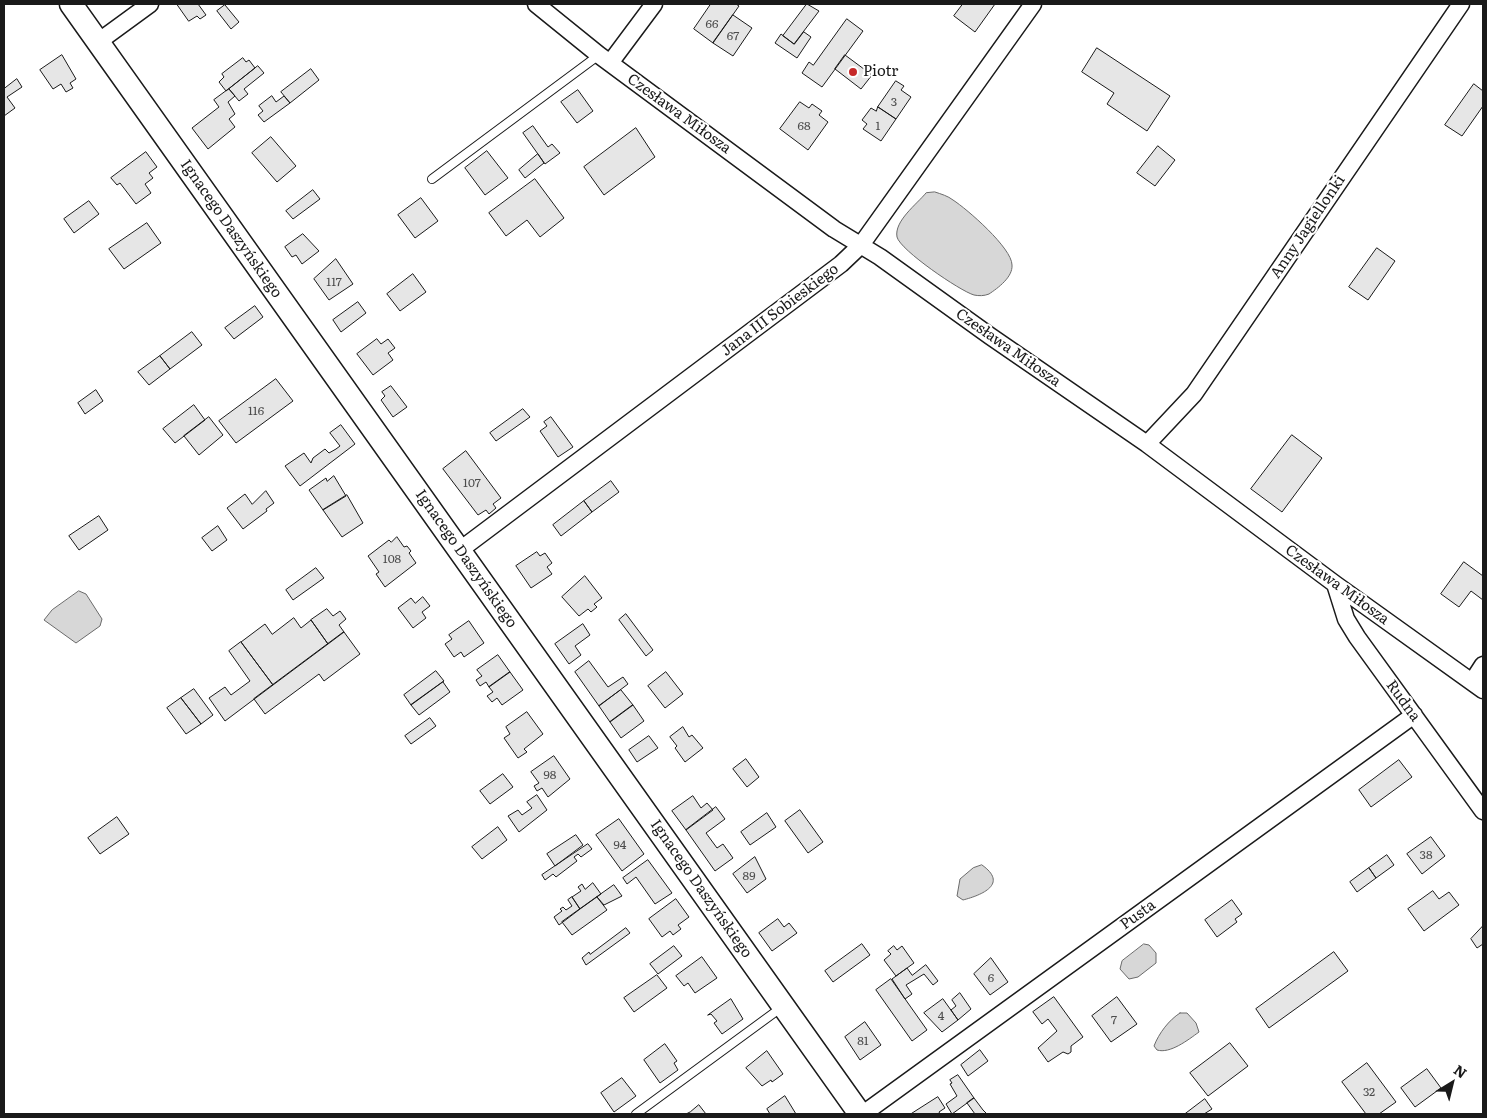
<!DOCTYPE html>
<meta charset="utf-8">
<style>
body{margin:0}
#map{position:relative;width:1487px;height:1118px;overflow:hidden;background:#fff;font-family:Literata,serif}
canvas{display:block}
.frame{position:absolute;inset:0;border:5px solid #1a1a1a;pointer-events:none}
.north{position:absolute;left:1427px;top:1058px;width:50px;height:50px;-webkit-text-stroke:4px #fff;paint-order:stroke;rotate:36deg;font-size:14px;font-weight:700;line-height:20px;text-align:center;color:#1a1a1a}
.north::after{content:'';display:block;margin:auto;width:18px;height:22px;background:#1a1a1a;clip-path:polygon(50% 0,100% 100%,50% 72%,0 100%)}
</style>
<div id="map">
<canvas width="1487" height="1118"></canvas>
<div class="frame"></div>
<div class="north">N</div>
</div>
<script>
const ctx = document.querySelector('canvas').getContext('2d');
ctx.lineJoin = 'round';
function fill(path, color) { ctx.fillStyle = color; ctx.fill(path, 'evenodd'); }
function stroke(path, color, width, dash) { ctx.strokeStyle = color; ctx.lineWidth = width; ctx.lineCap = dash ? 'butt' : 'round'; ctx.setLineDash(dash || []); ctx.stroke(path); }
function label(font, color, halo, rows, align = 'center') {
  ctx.font = font + ' Literata,serif'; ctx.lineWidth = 4; ctx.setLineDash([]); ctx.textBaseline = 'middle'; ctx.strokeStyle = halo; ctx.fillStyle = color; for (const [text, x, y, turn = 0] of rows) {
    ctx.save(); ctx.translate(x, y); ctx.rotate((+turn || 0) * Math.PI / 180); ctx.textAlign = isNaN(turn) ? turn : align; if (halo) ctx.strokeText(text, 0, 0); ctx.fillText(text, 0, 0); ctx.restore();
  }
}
const water = new Path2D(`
 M935,192C941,194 948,196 953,200C967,209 1012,248 1012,265C1013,277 998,288 989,294C984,296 979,296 974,295C960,291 900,250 897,237C894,221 917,204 926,193Z
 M79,591L86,594L102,619L100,626L76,643L44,620L52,610Z
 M982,865C1009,884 982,895 963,900L957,896L960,879L973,868Z
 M1144,944L1149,945L1156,953V963L1138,977L1129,979L1120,969L1122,961Z
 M1180,1013H1187L1196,1023L1199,1032C1188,1040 1170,1054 1157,1050L1154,1046C1159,1033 1169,1020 1180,1013Z`);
fill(water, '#d7d7d7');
stroke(water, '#6a6a6a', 1);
const building = new Path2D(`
 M177,4H198L206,15L200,19L197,16L189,21Z
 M711,4H736L739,6L713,43L694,29Z
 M807,4L819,11L794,44L783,36Z
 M963,4H995L975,32L954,16Z
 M225,5L239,22L231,29L217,11Z
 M733,15L752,28L733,56L713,43Z
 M847,19L863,31L822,87L802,73L809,62L813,65Z
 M804,32L811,37L797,58L775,43L781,34L794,44Z
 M1097,48L1170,96L1147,131L1107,104L1114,93L1082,72Z
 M62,55L76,79L70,83L73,88L66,92L61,84L53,89L40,70Z
 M845,55L872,75L861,89L835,69Z
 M243,58L246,62L249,60L255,68L226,91L219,82L224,77L222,74Z
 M258,66L264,73L244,89L248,94L239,101L229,89Z
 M311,69L319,80L290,103L281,92Z
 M17,79L22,87L7,97L15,108L4,116V89Z
 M896,81L904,86L901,90L911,97L896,119L878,107Z
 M1474,84L1483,91V106L1462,136L1445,125Z
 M229,89L235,96L228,102L235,114L229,119L235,127L208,149L192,128L219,107L214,100Z
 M578,90L593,111L577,123L561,102Z
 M272,96L276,102L284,96L290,103L264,122L258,115L263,111L259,106Z
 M800,102L809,108L812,104L822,111L819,115L828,122L808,150L780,129Z
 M878,107L896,119L881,141L863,129L867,124L862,120L871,108L876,111Z
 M533,126L548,147L552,144L560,153L545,164L523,133Z
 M636,128L655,157L604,195L584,167Z
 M271,137L296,166L277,182L252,153Z
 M1158,146L1175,160L1155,186L1137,173Z
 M487,151L508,178L485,195L465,168Z
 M146,152L157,167L149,173L153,178L145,184L151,193L136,204L120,183L117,185L111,178Z
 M538,154L544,163L525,178L519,170Z
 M535,179L564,218L540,237L527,220L506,236L489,213Z
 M313,190L320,199L293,219L286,211Z
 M421,198L438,221L415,238L398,215Z
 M89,201L99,214L74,233L64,219Z
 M147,223L161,243L124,269L109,249Z
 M303,234L319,251L302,264L296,255L292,257L285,247Z
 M1377,248L1395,261L1368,300L1349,287Z
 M336,259L353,284L329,300L314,279Z
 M413,274L426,292L400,311L387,294Z
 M358,302L366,313L341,332L333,320Z
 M255,306L263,317L234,339L225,328Z
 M192,332L202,345L170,369L160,356Z
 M377,339L381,344L388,339L395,348L388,353L393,360L373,375L357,354Z
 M160,356L170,369L149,385L138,372Z
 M276,379L293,401L236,443L219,421Z
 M391,386L407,407L393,417L381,400L385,396L382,392Z
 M96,390L103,401L85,414L78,403Z
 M194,405L205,420L175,443L163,429Z
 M523,409L530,417L496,441L490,433Z
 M209,417L223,435L199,455L184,436Z
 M551,417L573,447L558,457L540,431L547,426L544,422Z
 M341,425L355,444L300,486L285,466L304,453L311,463L313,458L325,449L329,453L336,449L340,446L330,433Z
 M1292,435L1322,458L1282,512L1251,489Z
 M466,451L501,498L493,504L496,508L489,514L486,510L478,515L443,469Z
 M334,476L346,496L323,510L309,490L326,478L327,481Z
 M611,481L619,492L592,512L584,501Z
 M266,491L274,503L266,509L267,511L243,529L227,508L245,494L252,504Z
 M347,495L363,523L342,537L323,510Z
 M584,501L592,512L561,536L553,525Z
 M99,516L108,530L79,550L69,536Z
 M218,526L227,540L212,551L202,538Z
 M397,537L404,547L407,546L411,551L409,553L416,563L385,587L376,574L379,572L368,556L389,540L391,542Z
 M537,552L540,556L545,553L552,563L547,567L552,574L531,588L516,566Z
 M1464,562L1483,576V600L1471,591L1459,607L1441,594Z
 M316,568L324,578L293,600L286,590Z
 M585,576L602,598L594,604L597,607L591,612L588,609L579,616L562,597Z
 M423,597L430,606L422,612L426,618L413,628L398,608L411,598L415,603Z
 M327,609L333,616L340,611L346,619L339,625L344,632L328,644L311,620Z
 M626,614L653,650L646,656L619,620Z
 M294,618L301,628L311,620L328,644L273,685L241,642L265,624L272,634Z
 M469,621L484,643L464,657L461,652L454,657L445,644L452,639L449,635Z
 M583,624L590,635L575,646L581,655L569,664L555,644Z
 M344,632L360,654L324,681L319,674L265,714L254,699Z
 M241,642L273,685L225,721L209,698L225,687L231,695L250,681L229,651Z
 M498,655L510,672L489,687L486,682L480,686L476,680L482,676L477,670Z
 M589,661L608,687L623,677L628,684L599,706L575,672Z
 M436,671L444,681L411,705L404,695Z
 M510,672L523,690L502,705L497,698L492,702L487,696L493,692L489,687Z
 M666,672L683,694L665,708L648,686Z
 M443,682L450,692L419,715L411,705Z
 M194,689L213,715L201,724L181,698Z
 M621,690L633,705L610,722L599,706Z
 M181,698L201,724L186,734L167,708Z
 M633,705L644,721L621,738L610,722Z
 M527,712L543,734L524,749L527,752L518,758L504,738L510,734L506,727Z
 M430,718L436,726L411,744L405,736Z
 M683,727L689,737L692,735L703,748L685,762L675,748L677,746L670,737Z
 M649,736L658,748L637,762L629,750Z
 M554,756L570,779L548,797L542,788L537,791L534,786L539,783L531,772Z
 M746,759L759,777L747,787L733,769Z
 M1399,760L1412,777L1371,807L1359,790Z
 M503,774L513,787L490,804L480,791Z
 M537,795L547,810L519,832L508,816L518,810L522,815L532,808L527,802Z
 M693,796L701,808L707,803L713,810L686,830L672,811Z
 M716,807L725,819L706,833L717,848L723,844L733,858L715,871L686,830Z
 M800,810L823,842L808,853L785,821Z
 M767,813L776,827L750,845L741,832Z
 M117,817L129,834L100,854L88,838Z
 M619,819L644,854L622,871L596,835Z
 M498,827L507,840L482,859L472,847Z
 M576,835L583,845L555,866L547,854Z
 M1431,837L1445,856L1422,874L1407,854Z
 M588,844L592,849L581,857L578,854L574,857L577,861L556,877L553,874L545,880L542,875Z
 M1387,855L1394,865L1376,878L1369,868Z
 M755,857L766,879L747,893L733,874Z
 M648,860L672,893L655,904L636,877L627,884L623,878Z
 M1369,868L1376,878L1357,892L1350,882Z
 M593,883L601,894L580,909L572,897L581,891L578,887L582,884L585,889Z
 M614,885L622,896L604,905L597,897Z
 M1433,891L1439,899L1449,892L1459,905L1424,931L1408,909Z
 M572,897L580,909L559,925L554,917L562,911L560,909L563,907L566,910L572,906L568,900Z
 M597,897L607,910L572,935L562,922Z
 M676,899L689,917L678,925L681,929L673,935L670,931L662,937L649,919Z
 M1232,900L1242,914L1235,919L1237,922L1217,937L1205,920Z
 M778,919L784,927L789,923L797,933L772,951L759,933Z
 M1483,926V944L1477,948L1471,939Z
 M626,928L630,933L586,965L582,958L589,952L590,954Z
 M862,944L870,955L833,982L825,971Z
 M674,946L682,956L658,974L650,964Z
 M894,946L897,950L902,946L914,963L896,976L884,960L891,954L888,951Z
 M1334,952L1348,971L1269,1028L1256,1009Z
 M702,957L717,978L695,993L688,983L684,986L676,976Z
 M991,958L1008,982L990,995L974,974Z
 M926,965L938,981L933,985L924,974L906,985L912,994L905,999L892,979L907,968L912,975Z
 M657,975L667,988L634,1012L624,998Z
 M891,979L927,1030L912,1041L876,990Z
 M960,993L971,1009L958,1020L951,1010L956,1006L952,1000Z
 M1054,997L1083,1037L1071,1046V1052L1068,1054L1063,1052L1048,1062L1038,1048L1057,1031L1048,1019L1042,1024L1033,1012Z
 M1117,997L1137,1024L1111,1042L1092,1016Z
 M731,999L743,1019L722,1034L714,1023L717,1021L711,1014L708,1015Z
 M943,999L958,1020L942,1032L924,1013Z
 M865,1022L881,1045L860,1060L845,1037Z
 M1230,1043L1248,1066L1208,1096L1190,1073Z
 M665,1044L677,1061L674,1063L678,1070L660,1083L644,1060Z
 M980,1050L988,1061L968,1076L961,1065Z
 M767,1051L783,1074L772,1082L771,1080L762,1086L746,1068Z
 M1367,1063L1396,1102L1379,1114H1366L1342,1082Z
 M1427,1069L1441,1088L1415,1107L1401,1088Z
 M958,1075L974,1098L952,1114L946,1104L957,1096L950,1084L952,1083L950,1080Z
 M622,1078L636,1096L614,1112L601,1093Z
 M785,1096L796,1114H770L767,1109Z
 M938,1097L945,1108L939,1112L940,1114H911Z
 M974,1098L983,1110L987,1114H975L967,1103Z
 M1205,1099L1212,1109L1204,1114H1185Z
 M699,1105L706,1114H686L690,1112Z`);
fill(building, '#e6e6e6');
stroke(building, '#1a1a1a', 1);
const lane = new Path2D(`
 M432,179L599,55
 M636,1114L782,1007`);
const street = new Path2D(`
 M536,4L599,55L834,229L880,257L990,336L1147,444L1335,584L1483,690
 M98,42L150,4
 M610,63L654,4
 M1147,444L1194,394L1461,4
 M460,550L841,264L861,245L1033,4
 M1335,584L1346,619L1357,637L1483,811
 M1472,682L1483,665
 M863,1114L1414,715`);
const secondary = new Path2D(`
 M71,4L860,1114`);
stroke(lane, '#1a1a1a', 10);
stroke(street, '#1a1a1a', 19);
stroke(secondary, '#1a1a1a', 25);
stroke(lane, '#fff', 8);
stroke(street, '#fff', 16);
stroke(secondary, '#fff', 22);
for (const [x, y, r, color] of [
 [853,72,5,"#c62828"]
]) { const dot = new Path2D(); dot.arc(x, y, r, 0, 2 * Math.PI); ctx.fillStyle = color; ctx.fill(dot); stroke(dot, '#fff', 2); }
label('12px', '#4d4d4d', null, [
 ["66",712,24],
 ["67",733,36],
 ["3",894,102],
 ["68",804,126],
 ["1",878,126],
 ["117",334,282],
 ["116",256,411],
 ["107",472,483],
 ["108",392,559],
 ["98",550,775],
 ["94",620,845],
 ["38",1426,855],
 ["89",749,876],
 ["6",991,978],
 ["4",941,1016],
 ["7",1114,1020],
 ["81",863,1041],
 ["32",1369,1092]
]);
label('15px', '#1a1a1a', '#fff', [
 ["Piotr",863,72]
], 'left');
label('15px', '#1a1a1a', '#fff', [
 ["Czesława Miłosza",679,114,36],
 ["Anny Jagiellonki",1308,227,-56],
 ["Ignacego Daszyńskiego",231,229,55],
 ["Jana III Sobieskiego",780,310,-37],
 ["Czesława Miłosza",1008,348,35],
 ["Ignacego Daszyńskiego",466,559,55],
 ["Czesława Miłosza",1337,585,36],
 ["Rudna",1403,701,54],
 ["Ignacego Daszyńskiego",701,889,55],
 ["Pusta",1138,915,-36]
]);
</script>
